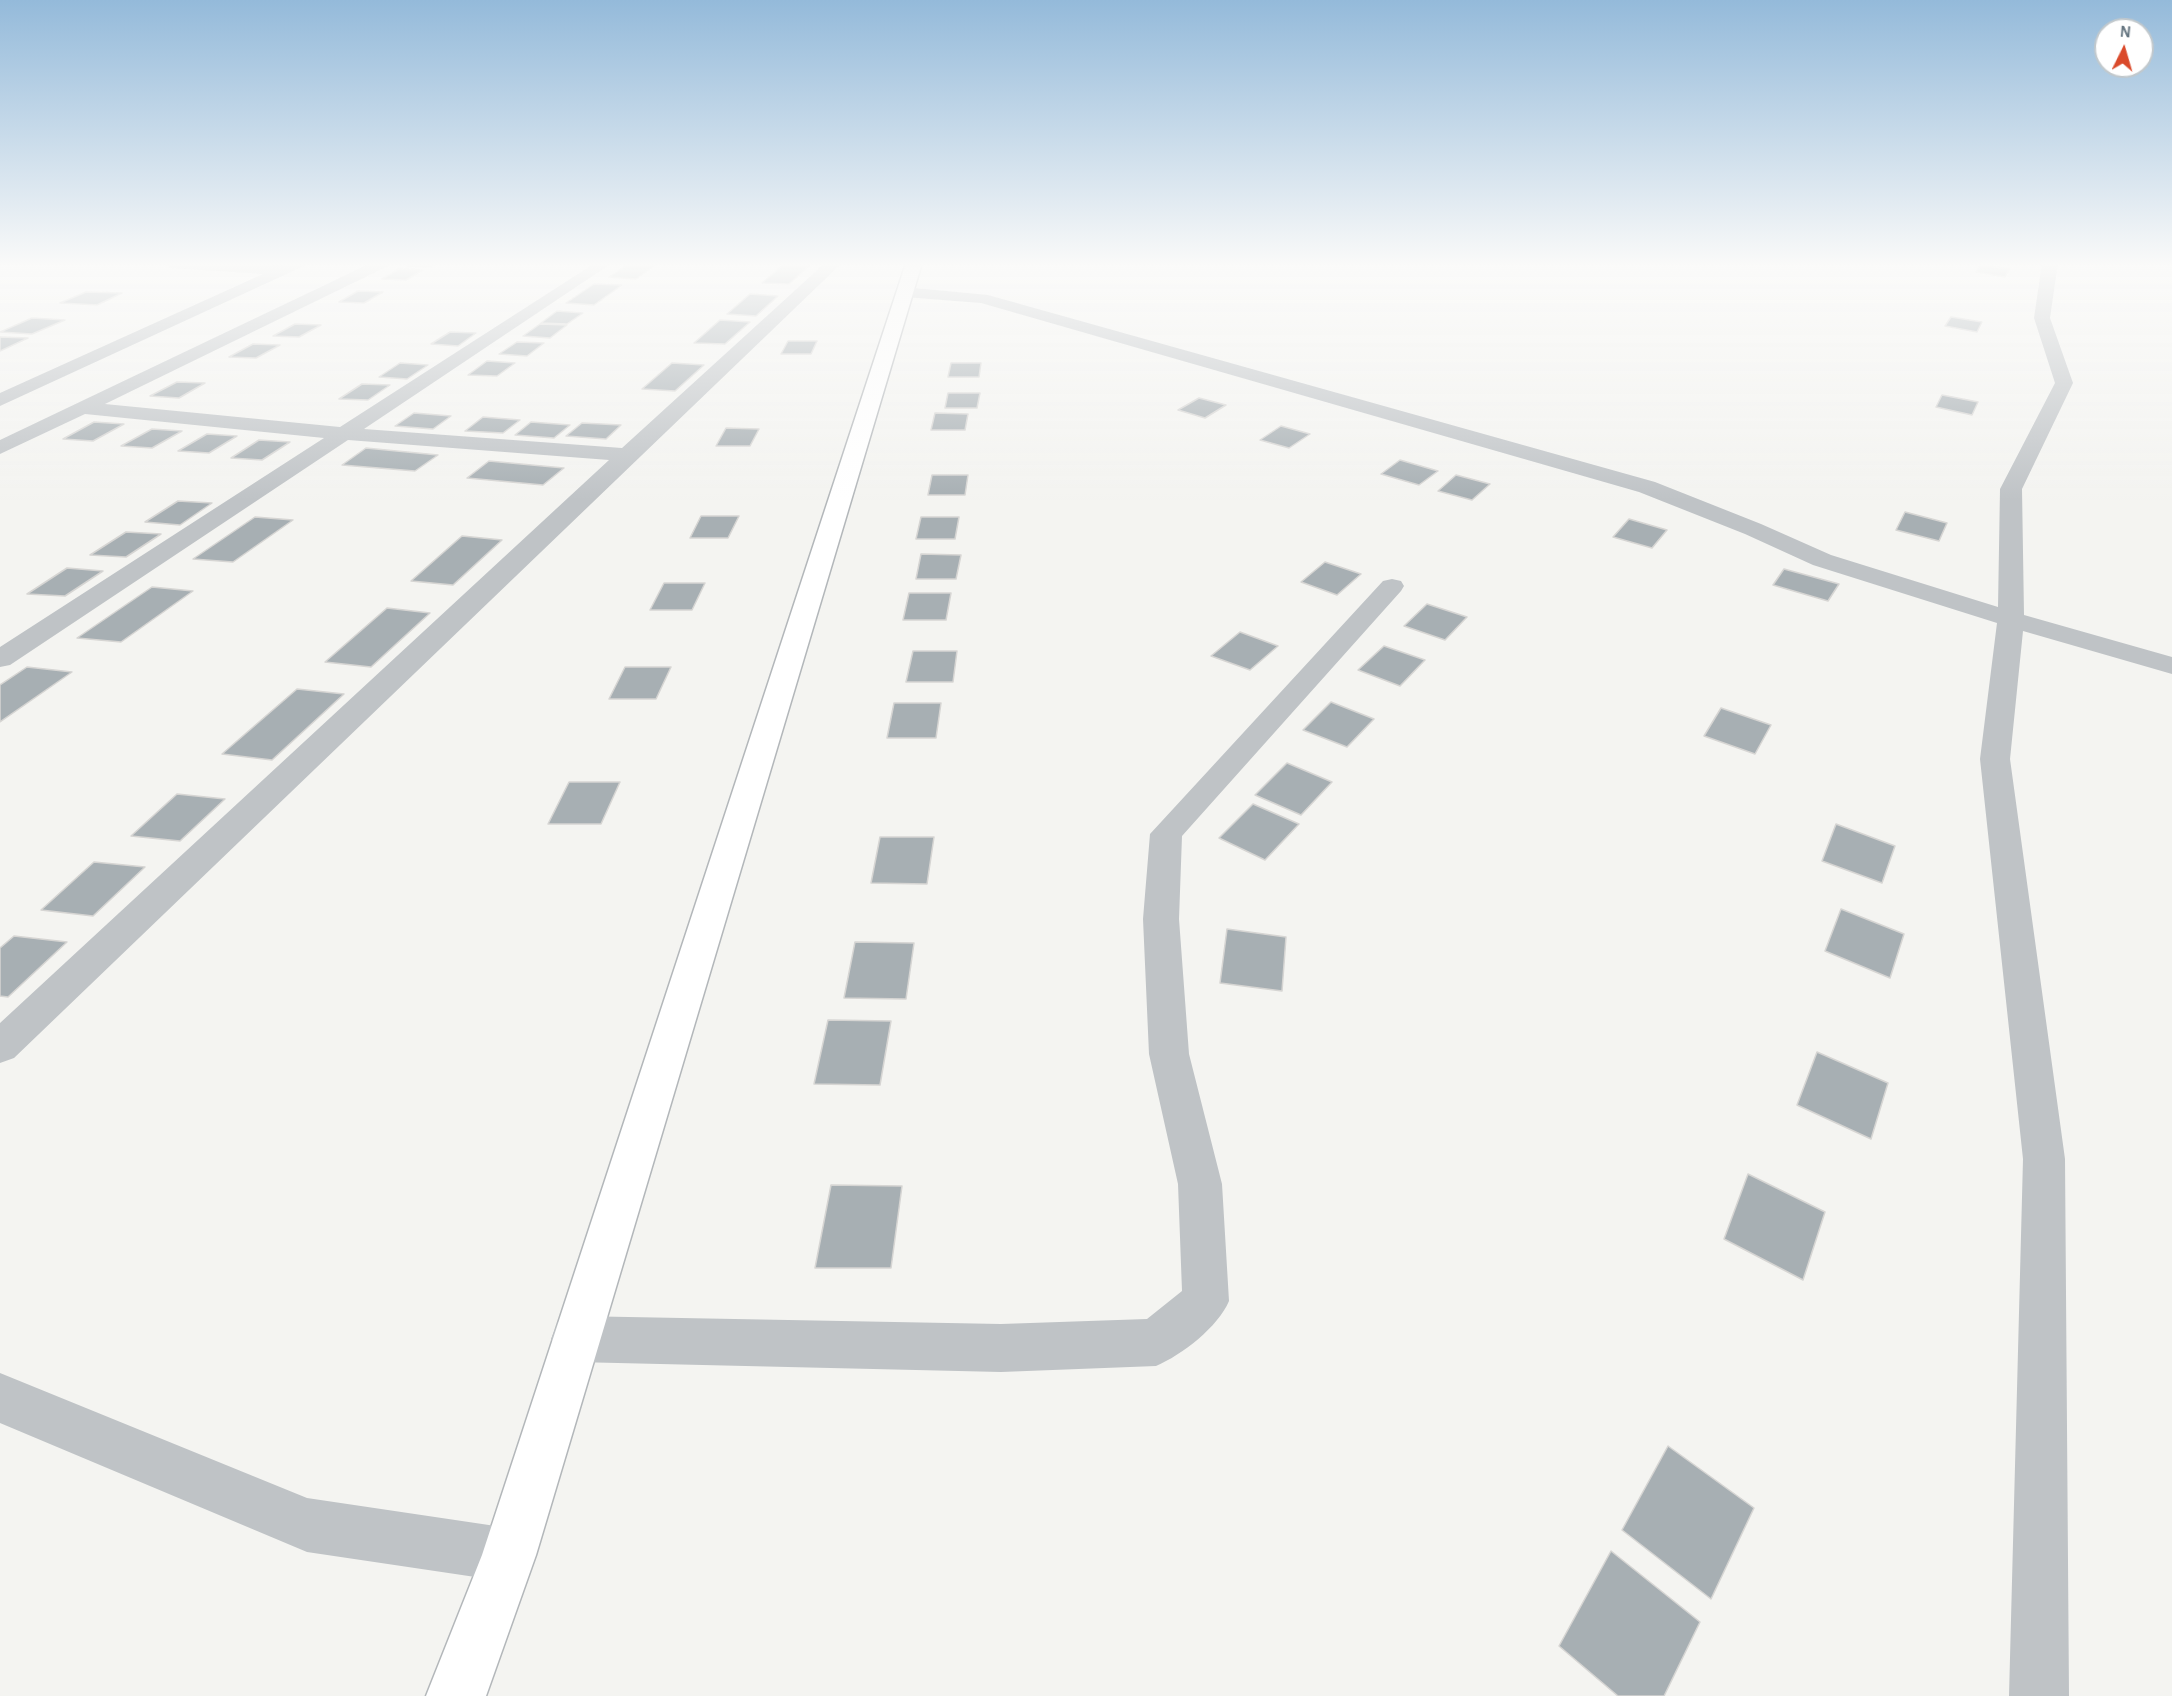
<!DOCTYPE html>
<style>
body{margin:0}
#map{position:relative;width:2172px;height:1696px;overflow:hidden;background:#f4f4f1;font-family:"Alegreya Sans",sans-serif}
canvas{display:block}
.north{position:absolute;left:2094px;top:18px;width:60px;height:60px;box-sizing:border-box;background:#fff;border:2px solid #c1c8cc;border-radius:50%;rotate:5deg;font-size:16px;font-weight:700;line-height:24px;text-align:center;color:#657580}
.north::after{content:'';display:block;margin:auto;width:21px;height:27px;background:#da4a2b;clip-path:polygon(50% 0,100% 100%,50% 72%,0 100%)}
</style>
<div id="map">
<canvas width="2172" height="1696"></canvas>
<div class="north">N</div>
</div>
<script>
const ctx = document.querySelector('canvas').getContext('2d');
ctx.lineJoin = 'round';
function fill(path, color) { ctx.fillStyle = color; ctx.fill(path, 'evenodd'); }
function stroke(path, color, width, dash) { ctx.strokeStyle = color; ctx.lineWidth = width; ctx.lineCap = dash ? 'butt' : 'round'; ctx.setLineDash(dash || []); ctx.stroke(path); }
const building = new Path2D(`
 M412,263H437L430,267L407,266Z
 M630,263H658L636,279L609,277Z
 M783,265L809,266L789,284L762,283Z
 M1981,265L2009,269L2005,277L1976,272Z
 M399,269L423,270L406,280L382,279Z
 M594,284L622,285L594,305L566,303Z
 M358,291L383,292L364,303L339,302Z
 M86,292L122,293L97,305L60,303Z
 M750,294L778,296L756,316L727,314Z
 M557,311L583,313L567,324L541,323Z
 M1951,317L1982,322L1977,332L1945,326Z
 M32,318L65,320L32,334L0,332Z
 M720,320L750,322L725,344L694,343Z
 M295,324L321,325L299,337L273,336Z
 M540,324L567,325L550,338L523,336Z
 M450,332L476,333L458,346L431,344Z
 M0,337L28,338L0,351Z
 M788,341H817L811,354H781Z
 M517,342L544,343L527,356L499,354Z
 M253,344L280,345L256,358L229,357Z
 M487,361L515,363L497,376L468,375Z
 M400,363L428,365L407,379L379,377Z
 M672,363L704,365L675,391L642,389Z
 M951,363H981L979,377H948Z
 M177,382L205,383L179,398L150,396Z
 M362,384L390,385L368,400L339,399Z
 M948,393H980L977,408H945Z
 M1942,395L1978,402L1972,415L1936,407Z
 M1199,398L1226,405L1205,418L1178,410Z
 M414,413L451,416L433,429L395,426Z
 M935,413L968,414L965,430H931Z
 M483,417L520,420L503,433L465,431Z
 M94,422L124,424L93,441L63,439Z
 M531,422L570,425L554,438L515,435Z
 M582,423L621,425L606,439L566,436Z
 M1281,426L1310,434L1289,448L1260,440Z
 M726,428L759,429L750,446H716Z
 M152,429L182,431L152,448L121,446Z
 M207,434L237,436L209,453L178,451Z
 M259,440L290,442L262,460L231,458Z
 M366,448L438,455L415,471L342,465Z
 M1400,460L1438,471L1419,485L1381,474Z
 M489,461L564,468L543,485L467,478Z
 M932,475H968L965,495H928Z
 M1456,475L1490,484L1472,500L1438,491Z
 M178,501L212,503L180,525L145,522Z
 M1905,512L1947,523L1939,541L1896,530Z
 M701,516H739L728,538H690Z
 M255,517L293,520L233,562L193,559Z
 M921,517H959L955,539H916Z
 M1629,519L1667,530L1652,548L1613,537Z
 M126,532L161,534L126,557L90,555Z
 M462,536L502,540L453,585L411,581Z
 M921,554L961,555L956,579H916Z
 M1325,562L1361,574L1337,595L1301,582Z
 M67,568L103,571L65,596L27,594Z
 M1784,569L1839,584L1828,601L1773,585Z
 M664,583H705L692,610H650Z
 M152,587L193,591L121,642L77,638Z
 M909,593H951L946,620H903Z
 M1427,604L1467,617L1445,640L1404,626Z
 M387,608L430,613L371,667L325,662Z
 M1240,632L1278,646L1250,670L1211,656Z
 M1384,646L1425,660L1400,686L1358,670Z
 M913,651H957L953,682H906Z
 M27,667L72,672L0,722V685Z
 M625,667H671L656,699H609Z
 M297,689L344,694L272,760L222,754Z
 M1331,702L1374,719L1347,747L1303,730Z
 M894,703H941L936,738H887Z
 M1721,708L1771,725L1755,754L1704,736Z
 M1287,763L1332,782L1301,815L1255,795Z
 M569,782H620L601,824H548Z
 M177,794L225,799L180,841L131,836Z
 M1253,804L1299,824L1265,860L1219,838Z
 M1836,824L1895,846L1882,883L1822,861Z
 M880,837H934L927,884L871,883Z
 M94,862L145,867L93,916L41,910Z
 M1841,909L1904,934L1890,978L1825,951Z
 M1227,929L1286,937L1282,991L1220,983Z
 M14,936L67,942L8,997L0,996V948Z
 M855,942L914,943L906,999L844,998Z
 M828,1020L891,1021L880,1085L814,1084Z
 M1817,1052L1888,1083L1871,1139L1797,1105Z
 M1748,1174L1825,1212L1803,1280L1724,1239Z
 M831,1185L902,1186L891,1268H815Z
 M1668,1446L1754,1508L1711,1599L1622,1530Z
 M1611,1551L1700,1622L1664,1696H1618L1559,1646Z`);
fill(building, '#a7afb3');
stroke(building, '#d6d5d3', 1.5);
const major = new Path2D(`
 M906,263H922L536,1555L486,1696H426L482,1555Z`);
stroke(major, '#b3b7ba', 3);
fill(new Path2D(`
 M163,263H240L281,266L287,263H307L304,266L0,406V393L263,274L171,268Z
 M371,263H391L388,266L105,404L340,427L595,263H612L364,429L622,448L825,263H842L14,1058L0,1063V1023L609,460L348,440L10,665L0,667V647L324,438L85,414L0,454V440Z
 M2042,263H2058L2050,318L2073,383L2022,489L2024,615L2172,657V674L2023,631L2010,759L2065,1159L2069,1696H2009L2023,1159L1980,759L1997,623L1813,565L1745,534L1639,492L981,303L904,297L896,292L904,287L988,295L1655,482L1761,524L1831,555L1998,607L2000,489L2055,383L2034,318Z
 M1392,579L1401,581L1404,586L1401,591L1182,836L1179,919L1189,1054L1222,1184L1229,1301C1218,1327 1182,1355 1156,1366L1001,1372L575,1362L558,1356L551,1339L558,1322L575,1316L1001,1324L1147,1319L1182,1291L1178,1184L1149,1054L1143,919L1150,834L1383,581Z
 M0,1373L307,1498L509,1528L528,1536L536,1555L528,1574L509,1582L307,1552L0,1423Z`), '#bfc3c6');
fill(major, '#fff');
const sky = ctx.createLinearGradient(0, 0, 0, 500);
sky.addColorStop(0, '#94bada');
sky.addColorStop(0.53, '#fafaf9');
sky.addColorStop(1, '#fafaf900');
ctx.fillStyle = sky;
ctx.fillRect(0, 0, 2172, 500);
</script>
